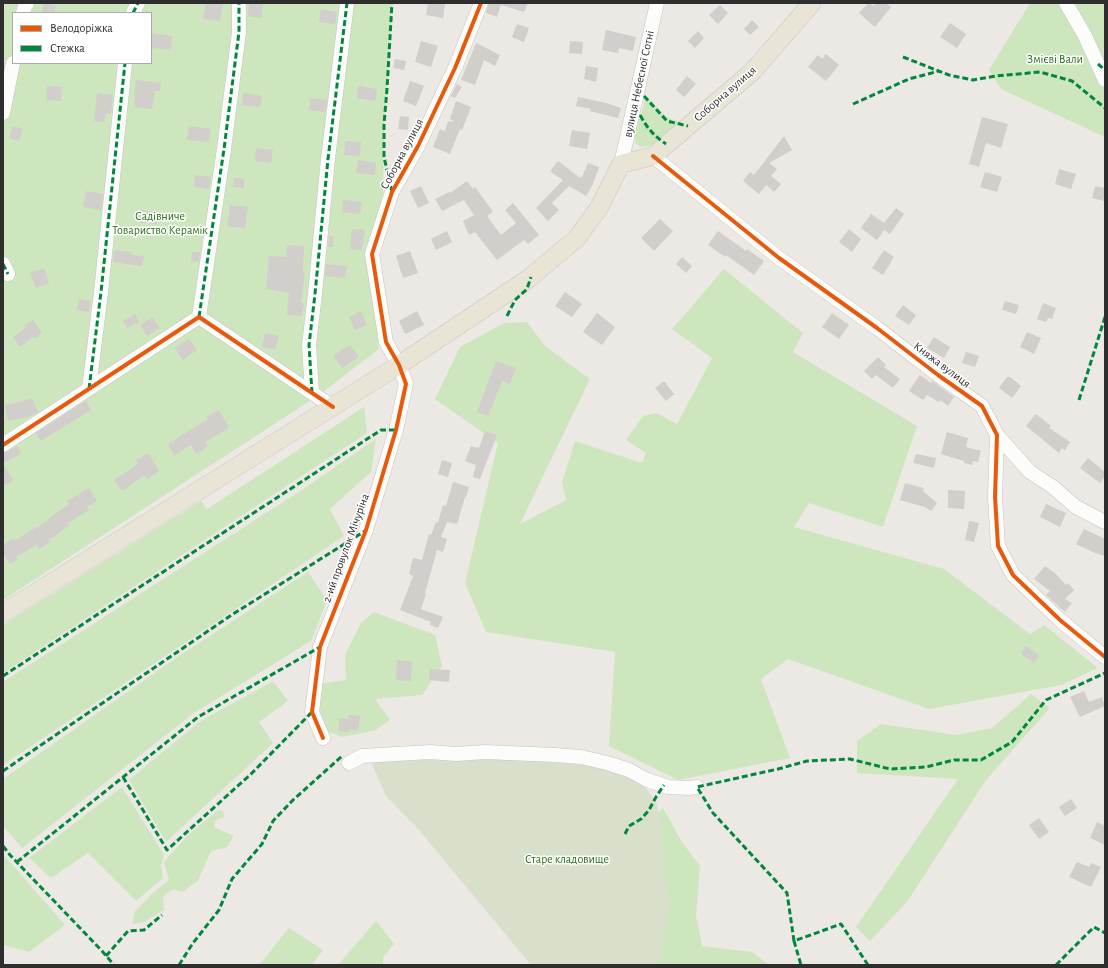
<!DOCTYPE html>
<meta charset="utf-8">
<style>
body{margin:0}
#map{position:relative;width:1108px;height:968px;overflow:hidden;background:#ece8e4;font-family:"Alegreya Sans",sans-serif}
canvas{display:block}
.frame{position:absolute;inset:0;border:4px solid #2e2e2e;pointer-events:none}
.legend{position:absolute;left:12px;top:12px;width:140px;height:52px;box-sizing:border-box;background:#fff;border:1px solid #ababab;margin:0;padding:5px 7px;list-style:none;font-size:12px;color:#2e2e2e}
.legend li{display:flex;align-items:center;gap:8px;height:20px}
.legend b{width:20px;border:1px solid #ababab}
</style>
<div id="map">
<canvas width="1108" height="968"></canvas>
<div class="frame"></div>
<ul class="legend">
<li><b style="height:5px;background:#e8590c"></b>Велодоріжка</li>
<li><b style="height:5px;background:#00873e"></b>Стежка</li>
</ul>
</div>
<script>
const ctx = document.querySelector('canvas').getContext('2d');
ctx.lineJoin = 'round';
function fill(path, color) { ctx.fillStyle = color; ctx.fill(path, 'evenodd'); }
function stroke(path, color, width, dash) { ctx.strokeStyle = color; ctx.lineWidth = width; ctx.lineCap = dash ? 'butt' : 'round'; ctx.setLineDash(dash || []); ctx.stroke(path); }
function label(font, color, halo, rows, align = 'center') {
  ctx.font = font + ' "Alegreya Sans",sans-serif'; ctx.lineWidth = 3; ctx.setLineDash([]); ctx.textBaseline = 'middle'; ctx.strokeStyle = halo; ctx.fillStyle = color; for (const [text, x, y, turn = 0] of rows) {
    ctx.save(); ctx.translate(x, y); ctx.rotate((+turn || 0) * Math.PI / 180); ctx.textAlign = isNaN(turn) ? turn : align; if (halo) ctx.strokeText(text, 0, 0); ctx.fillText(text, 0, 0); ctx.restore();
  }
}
fill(new Path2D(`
 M3,3H392L387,89L384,124L383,198L367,251L379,349L319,395L3,600ZM13,13H151V63H13Z
 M1030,3H1105V137L1001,89L989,70Z
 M646,96L667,117L680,122L652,145L641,147L636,144C632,128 638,125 642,112C644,106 644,101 646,96Z
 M724,269L803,333L793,352L917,426L883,527L809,503L794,527L944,569L1030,634L1044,625L1098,668L1061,685L929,709L788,659L761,679L790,758L678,780L609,746L615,652L486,632L465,583L498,443L435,399L460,347L504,323L527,322L545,346L590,379L520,524L566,500L562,482L575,441L642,463L646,453L626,440L643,416L656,413L677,424L712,358L672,329Z
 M364,407L367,433L3,673V625L201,501L207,509Z
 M376,439L371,472L330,509L344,536L3,765V682L297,493Z
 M308,572L327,600L311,641L194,713L22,848L3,826V779L176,658Z
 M374,612L435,635L442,666L422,695L375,699L390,720L376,730L343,737L328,732L321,715L317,702L320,684L346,680L345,655L361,623Z
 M273,681L288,701L259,722L273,743L166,842L129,780L199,722Z
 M1031,694L1050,708L986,780L907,902L870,941L856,927L958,779L857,773V741L881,724L957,735L992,728Z
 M122,787L164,855L161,866L163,878L136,901L88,853L51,878L29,858Z
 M663,808L682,842L700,866L696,915L702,946L752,952L769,965H572L615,852Z
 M218,810L223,811L224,817L215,821L214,827L234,836L227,847L211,851L198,881L182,892L173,889L163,897L164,910L144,922L132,924L135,911L152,894L169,880L164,862L187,836Z
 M3,854L65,925L29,952L3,945Z
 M376,921L394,944L383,957V965H338Z
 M289,928L323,950L312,965H259Z`), '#cee6be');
fill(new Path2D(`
 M477,756L608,767L644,785L657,804L669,902L659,965H531L418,829L386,796L370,759Z`), '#d8e0cc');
fill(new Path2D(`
 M44,3L56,6L54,13H41Z
 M206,3L223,4L220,21L203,19Z
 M249,3H263L261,18L248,16Z
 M428,3H445L443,18L426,15Z
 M489,3H528L524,12L501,5V4L497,17L486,13Z
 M868,3H870L873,6L876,3H886L891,7L875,27L859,13Z
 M720,5L728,13L718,24L709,15Z
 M321,9L337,12L335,24L319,22Z
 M752,20L759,27L750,35L744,29Z
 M950,23L966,34L957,48L940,37Z
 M517,24L529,28L524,42L512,37Z
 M606,30L636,37L633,51L619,48L618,53L602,50Z
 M698,31L704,38L695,48L688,41Z
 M151,33L172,36L171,50L151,48Z
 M421,41L438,46L431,67L415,62Z
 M570,41L583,42L582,54L569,53Z
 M476,43L500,55L495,66L484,60L475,85L461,80Z
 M826,54L839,65L826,81L808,67L818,55L822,59Z
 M395,59L406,61L404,70L393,68Z
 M586,66L598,68L596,82L584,79Z
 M687,76L696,84L684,97L676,90Z
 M136,80L161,83L160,91H155L152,109L134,107Z
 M410,81L424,86L416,106L403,101Z
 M457,84L462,87L455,98L451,96Z
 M47,86L62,87L61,101L46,100Z
 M358,86L377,89L375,101L357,98Z
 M97,93L113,95L111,114L106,113L104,122L94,121Z
 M243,93L262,96L260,107L242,105Z
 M578,97L606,103L621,108L618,118L590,111L591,109L576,106Z
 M310,98L327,100L325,112L309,110Z
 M456,101L471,107L462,130L460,129L450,154L433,147L440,129L445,131L448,121L454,122V121L450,119Z
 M400,116L409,117L408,130L398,129Z
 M982,117L1008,124L1001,148L986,143L979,167L969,164Z
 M13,126L23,129L19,141L9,138Z
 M189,126L211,129L209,142L187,140Z
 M572,130L590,133L587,149L569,146Z
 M784,136L792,150L769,163L777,169L771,176L781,184L774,192L766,185L759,194L743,181L750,172L754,175Z
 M345,141L361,142L360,156L344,155Z
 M256,148L273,150L271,163L255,161Z
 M358,160L376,163L375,175L356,173Z
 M558,161L580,178L581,176L582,177L588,163L599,167L593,184L586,196L569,186L552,203L559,210L548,221L536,208L563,180L550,171Z
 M1059,169L1076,174L1071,189L1055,184Z
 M985,172L1002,177L997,192L980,187Z
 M195,175L211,177L209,189L194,187Z
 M234,178L244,179V188L233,187Z
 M467,181L473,189L475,187L493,212L487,216L501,235L516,223L505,210L513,203L539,235L528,244L524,240L497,260L475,232L469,235L463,221L474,215L464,200L442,211L435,199L449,192L450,193Z
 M421,186L429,203L418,208L410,191Z
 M1095,186L1105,188L1104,201L1092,198Z
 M86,191L103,194L101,210L83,207Z
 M343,200L362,202L360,214L342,212Z
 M230,205L248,207L245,228L227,226Z
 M896,208L904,214L890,234L884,230L877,240L861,228L871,214L884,223Z
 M139,210L157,212L156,224L137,222Z
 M660,219L673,231L654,251L641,238Z
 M352,229L365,230L362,250L350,249Z
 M849,229L861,239L852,252L839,242Z
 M447,231L452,242L436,250L431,239Z
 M718,231L746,251L747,249L764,261L754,275L726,255L725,257L708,245Z
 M329,236H333V247H328Z
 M287,245L304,246L303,273H305L301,303H304L302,316L287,315L289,293L266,289L269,256L286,257Z
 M114,250L132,252V255L144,256L142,266L113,262Z
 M884,250L894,257L883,275L872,268Z
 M410,251L418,273L403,278L396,256Z
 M192,252H200L199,262L191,261Z
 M682,257L692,266L686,273L676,264Z
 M326,264L347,266L345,278L325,276Z
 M44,268L49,283L36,288L30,273Z
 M565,292L582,304L572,317L555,306Z
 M79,299L91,301L89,312L77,310Z
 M1005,301L1019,305L1016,314L1002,310Z
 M1043,303L1056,308L1052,319L1048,318L1046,322L1037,319Z
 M903,305L916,315L909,325L895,316Z
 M361,311L367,325L355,330L349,317Z
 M417,311L424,325L405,334L399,321Z
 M597,313L615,327L602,345L583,332Z
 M832,313L849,325L839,339L822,327Z
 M135,314L139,322L127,328L123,321Z
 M153,317L160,328L147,336L140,325Z
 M33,320L42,333L34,339L33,337L20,347L13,337L26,328L24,326Z
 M1027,332L1041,338L1034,354L1020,347Z
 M265,333L279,336L275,350L262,347Z
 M934,337L950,347L944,358L927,348Z
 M189,339L197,350L183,360L175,348Z
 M350,345L359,357L342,368L333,356Z
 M966,352L979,356L975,367L962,363Z
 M878,357L886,365L884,367L900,379L893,388L876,375L872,379L864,371Z
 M496,361L516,368L510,384L502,381L488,416L477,412Z
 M920,375L931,383L932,381L954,397L948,406L940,400L939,402L927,395L923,400L909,391Z
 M1007,377H1010L1021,386L1012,398L999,388Z
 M664,381L674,394L666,401L655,388Z
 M32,398L38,412L28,417L8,421L5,405L26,400Z
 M86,401L91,410L41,441L36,433Z
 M219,410L229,428L205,442L208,446L196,454L191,445L174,455L168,444L208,419L206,417Z
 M1036,414L1051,426L1049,428L1070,442L1065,450L1062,448L1059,453L1026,426Z
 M485,431L497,435L480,479L473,477L476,465L465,461L471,446L479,448Z
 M947,432L968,438L966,447L981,451L978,462L973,461L972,465L964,463V461L941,454Z
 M17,446L21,453L3,464L13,480L3,486V453L8,452Z
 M148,453L159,471L147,479L145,475L122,491L114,480L138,464L136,460Z
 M916,454L936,458L934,468L913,463Z
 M1088,458L1105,472V476L1100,483L1080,468Z
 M442,460L452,463L448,477L438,474Z
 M453,482L469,487L466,497H465L457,524L447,522L441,537L447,539L443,552L437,550L425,593L426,594L421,609L443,617L438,628L430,625L431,622L400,610L413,576L409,574L413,558L422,560L429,534L431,535L436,522L438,523L443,505L446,506Z
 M905,483L924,488L923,491L937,503L931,511L925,507L900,500Z
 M89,488L97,501L87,507L89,510L68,523L69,526L49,540L50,542L39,549L36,545L16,557L18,559L10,564L3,553V545L14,538L15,540L49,520L48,519L69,504L67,501Z
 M948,490L965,491L964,509L948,508Z
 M1046,504L1066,513L1060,527L1040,517Z
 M969,521L979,523L974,542L965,540Z
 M1084,529L1105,539V556L1095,553L1076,544Z
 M1045,566L1056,574L1066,585L1068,583L1074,590L1065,599L1072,603L1065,612L1046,595L1050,591L1034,579Z
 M1026,646L1039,655L1034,663L1021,654Z
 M397,660L412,662L411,681L396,680Z
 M430,669L450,670L449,682L429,680Z
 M1084,691L1089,702L1102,697L1105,706L1080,717L1070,697Z
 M349,715L360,716L358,731L349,729V732L338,731L340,718L348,719Z
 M1071,799L1077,808L1065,816L1059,807Z
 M1039,818L1049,832L1039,839L1029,825Z
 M1097,822L1105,826V845L1090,838Z
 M1077,862L1089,867L1091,863L1101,867L1091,887L1069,877Z`), '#d1cecb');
const minor = new Path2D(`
 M1066,3L1085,36L1105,80
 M23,13L25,6L27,3
 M133,13L138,3
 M3,113L13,63
 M653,156L779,258L877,328L938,375L982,406L997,435L995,497L998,546L1013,575L1060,620L1105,657
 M621,164L657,3
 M3,264L8,274
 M199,317L224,149L239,32V3
 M89,389L101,292L125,63
 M312,393L309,345L315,294L328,159L347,3
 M997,435L1030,472L1053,487L1076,507L1105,522
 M3,445L199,317L333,407
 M323,738L312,712L320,647L366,530L396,430L406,384L399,365L386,342L372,254L392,192L418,146L455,68L481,3
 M349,763L362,756L430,752L456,754L485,752L555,755L581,757L607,763L629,770L647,780L668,787L689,788L697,787`);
const major = new Path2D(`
 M3,613L399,365L528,279L577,238L600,206L621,164L653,156L752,72L812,3`);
stroke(minor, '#c5c4c5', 15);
stroke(major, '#c6c5c4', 19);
stroke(minor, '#fcfcfb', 14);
stroke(major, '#e8e4d6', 18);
stroke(new Path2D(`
 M133,13L138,3
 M903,57L949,75L973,80L996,76L1040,72L1072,81L1105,108
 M1098,64L1105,70
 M644,96L667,121L688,126
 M853,104L909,79L939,71
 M640,115C648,129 653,135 666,144
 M392,192L384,157V124L387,89L392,3
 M3,264L8,274
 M507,316L515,300L527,289L531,277
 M199,317L224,149L239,32V3
 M89,389L101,292L125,63
 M312,393L309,345L315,294L328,159L347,3
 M1079,400L1105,317
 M3,676L381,430H396
 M3,771L230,616L365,531
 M123,777L167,850L251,774L312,712
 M625,834L629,826L641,819L649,810L656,797L664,785
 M3,846L10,855L102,951L114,965
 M17,862L198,717L320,647
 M794,941L801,965
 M106,956L128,931L144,930L162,915
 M179,965L193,943L219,910L232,879L262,844L273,821L293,800L342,756
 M868,965L841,924L794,941L787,893L713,813L697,787L778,769L807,761L850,759L890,769L926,767L954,760H981L1012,742L1046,700L1105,673
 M1056,965L1094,927L1105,933`), '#00873e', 3, [6, 3]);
stroke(new Path2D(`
 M653,156L779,258L877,328L938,375L982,406L997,435L995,497L998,546L1013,575L1060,620L1105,657
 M3,445L199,317L333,407
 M323,738L312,712L320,647L366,530L396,430L406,384L399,365L386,342L372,254L392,192L418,146L455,68L481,3`), '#e8590c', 4);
label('12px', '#2c6e1b', '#fff', [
 ["Змієві Вали",1055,59],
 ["Садівниче",160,216],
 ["Товариство Керамік",160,230],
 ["Старе кладовище",567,859]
]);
label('12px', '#2e2e2e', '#fff', [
 ["вулиця Небесної Сотні",639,84,-78],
 ["Соборна вулиця",725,94,-41],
 ["Соборна вулиця",402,154,-62],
 ["Княжа вулиця",942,365,37],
 ["2-ий провулок Мічуріна",346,548,-70]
]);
</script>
